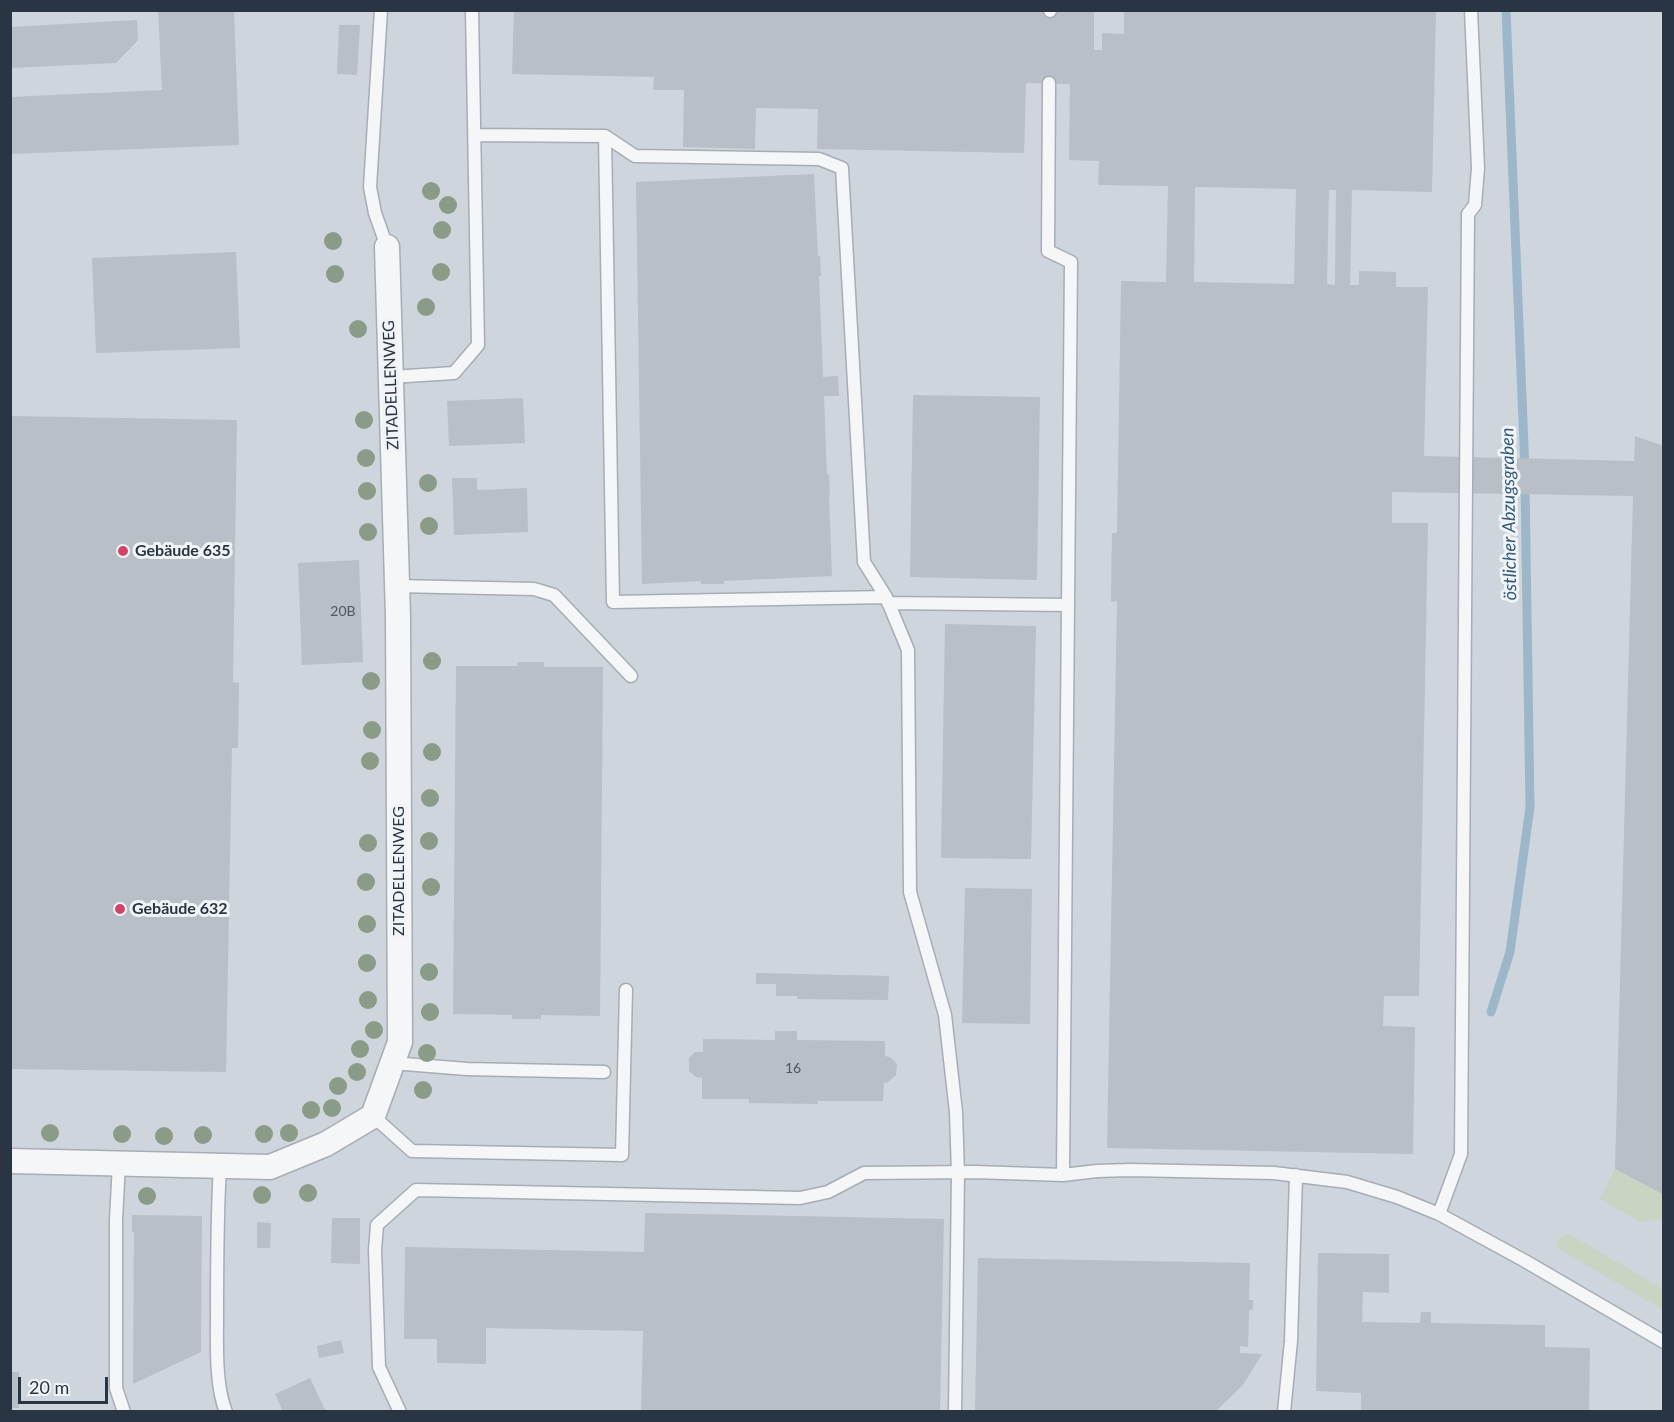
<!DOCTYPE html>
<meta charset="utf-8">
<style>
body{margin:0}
#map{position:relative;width:1674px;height:1422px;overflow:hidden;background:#e1e5ea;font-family:Lato,sans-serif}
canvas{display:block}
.frame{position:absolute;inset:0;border:12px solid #293542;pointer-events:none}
.scale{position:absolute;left:18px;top:1377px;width:90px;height:27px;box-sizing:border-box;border:3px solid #293542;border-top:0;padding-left:8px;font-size:18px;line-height:21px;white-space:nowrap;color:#293542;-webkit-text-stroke:4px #f1f4f7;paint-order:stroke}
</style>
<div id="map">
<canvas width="1674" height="1422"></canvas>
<div class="frame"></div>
<div class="scale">20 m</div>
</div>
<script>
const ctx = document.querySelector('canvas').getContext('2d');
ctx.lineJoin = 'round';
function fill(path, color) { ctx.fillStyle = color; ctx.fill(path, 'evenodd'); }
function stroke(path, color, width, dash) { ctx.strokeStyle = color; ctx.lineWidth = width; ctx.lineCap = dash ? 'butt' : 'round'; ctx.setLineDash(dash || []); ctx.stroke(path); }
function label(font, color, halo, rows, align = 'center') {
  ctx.font = font + ' Lato,sans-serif'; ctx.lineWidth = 6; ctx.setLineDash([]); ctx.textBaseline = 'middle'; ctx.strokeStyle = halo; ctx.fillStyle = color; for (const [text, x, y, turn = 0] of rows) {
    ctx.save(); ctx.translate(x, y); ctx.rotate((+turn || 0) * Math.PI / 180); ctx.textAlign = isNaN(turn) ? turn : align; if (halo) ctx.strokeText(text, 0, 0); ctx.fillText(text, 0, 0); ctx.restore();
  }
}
fill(new Path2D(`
 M10,11H1663V1411H11Z`), '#cfd5dc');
fill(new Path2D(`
 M1615,1169L1663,1195V1219L1641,1222L1600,1199Z
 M1564,1235H1571L1663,1289V1310L1556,1247L1557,1242Z`), '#c9d4c2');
stroke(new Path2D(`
 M1506,10L1525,470
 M1491,1012L1510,952L1530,807L1525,484`), '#9cb7ca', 9);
fill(new Path2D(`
 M158,10H234L239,145L10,154V97L162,90Z
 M514,10L1094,12V50H1102V33L1124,34V10H1436L1432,192L1352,190L1350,285H1359V271L1396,272V287H1428L1424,456L1634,461L1635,436L1664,446V1195L1615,1169L1633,496L1392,492V523H1428L1419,996H1384L1383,1026L1415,1027L1413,1154L1107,1148L1117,601L1111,602L1112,533H1117L1121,281L1166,282L1168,186L1098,185L1099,161L1069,160L1070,84L1026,83L1024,153L817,149L818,109L756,108L755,149L683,147L684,90H653L654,77L512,74ZM1195,187L1296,189L1294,284L1194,282ZM1329,190H1336L1335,285L1327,284Z
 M137,20L138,40L116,63L10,68V27Z
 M339,25H360L357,75L337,74Z
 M814,174L818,256H820L821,276H819L823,377L838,376L839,396H824L827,475L829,474L830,495H829L832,576L724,581V584H701V581L642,584L636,182Z
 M236,252L240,348L96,353L92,258Z
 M913,395L1040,397L1037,580L910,577Z
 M523,398L525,443L449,446L447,401Z
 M10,416L237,420L233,682L239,683L238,748H232L226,1072L10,1069Z
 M452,478H477V490L527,488L528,532L454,535Z
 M359,560L363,662L302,665L298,563Z
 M945,624L1036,626L1031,859L941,858Z
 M518,662H544V667H603L600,1016L541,1015V1019H512V1015L453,1014L456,666H517Z
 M965,888L1032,889L1030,1024L962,1023Z
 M756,973L889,976L888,1000L797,999V996H776V984H756Z
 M775,1031H797V1040L885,1041V1056L890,1057L897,1064L896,1075L887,1083L884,1082L883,1101H818V1104L749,1103V1099H702V1078L696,1077L689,1071V1058L695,1052H703V1039L775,1040Z
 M645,1213L944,1219L940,1412H641L643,1331L486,1328V1364L437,1363V1339H404L405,1247L644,1252Z
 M132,1215L202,1216L201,1352L133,1384L134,1232H132Z
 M332,1218H360V1264L331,1263Z
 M257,1222L271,1223L270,1248H257Z
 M1318,1253L1389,1254V1293L1363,1292L1362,1322L1420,1323L1421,1312H1431V1323L1545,1325V1347L1590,1348L1589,1412H1361V1393L1316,1391Z
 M978,1258L1250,1263L1249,1300H1253V1310H1249L1248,1347L1240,1346V1353L1262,1354L1243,1385L1215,1412H975Z
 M341,1340L344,1353L319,1358L317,1346Z
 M10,1372H19V1408H10Z
 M310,1378L326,1412H283L275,1394Z`), '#b8bfc7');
const lane = new Path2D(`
 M381,10L370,187L375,213L387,247
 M1050,11V10
 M1049,83L1048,251L1071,262L1063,1175
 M474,135L605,136L635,156L819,159L842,168L864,562L886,597L908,650L910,892L945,1015L956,1112L958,1174L955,1412
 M605,136L613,602L886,597
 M391,377L454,373L478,345L472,10
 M397,586L534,589L554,595L631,676
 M888,603L1068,605
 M392,1063L467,1069L604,1072
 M373,1116L412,1151L622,1155L626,990
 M119,1163L116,1220V1388L124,1412
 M220,1166C217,1215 217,1265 217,1315C217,1344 215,1385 226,1412
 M1439,1214L1461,1154L1468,214L1475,205L1478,168L1471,10
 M400,1412L379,1367L375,1250L377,1225L416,1190L800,1198L828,1192L864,1173L975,1172L1063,1175L1097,1171L1130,1170L1274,1173L1347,1182L1397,1197L1439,1214L1525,1261L1664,1342
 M1284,1412L1291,1341L1296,1175`);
const street = new Path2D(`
 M10,1161L270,1167L326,1144L373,1116L400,1042L398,617L387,247`);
stroke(lane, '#a6adb4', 15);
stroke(street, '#a6adb4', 27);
stroke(lane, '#f4f6f8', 12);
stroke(street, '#f4f6f8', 24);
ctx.fillStyle = '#8a9b87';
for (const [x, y] of [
 [431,191],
 [448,205],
 [442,230],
 [333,241],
 [441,272],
 [335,274],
 [426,307],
 [358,329],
 [364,420],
 [366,458],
 [428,483],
 [367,491],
 [429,526],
 [368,532],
 [432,661],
 [371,681],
 [372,730],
 [432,752],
 [370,761],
 [430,798],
 [429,841],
 [368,843],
 [366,882],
 [431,887],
 [367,924],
 [367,963],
 [429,972],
 [368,1000],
 [430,1012],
 [374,1030],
 [360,1049],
 [427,1053],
 [357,1072],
 [338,1086],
 [423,1090],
 [332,1108],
 [311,1110],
 [50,1133],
 [289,1133],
 [122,1134],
 [264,1134],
 [203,1135],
 [164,1136],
 [308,1193],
 [262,1195],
 [147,1196]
]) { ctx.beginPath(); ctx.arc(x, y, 9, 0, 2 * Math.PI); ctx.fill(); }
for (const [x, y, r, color] of [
 [123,551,6,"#cf4669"],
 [120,909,6,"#cf4669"]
]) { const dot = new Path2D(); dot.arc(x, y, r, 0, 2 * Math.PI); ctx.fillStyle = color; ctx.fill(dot); stroke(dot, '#f1f4f7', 2); }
label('14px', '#4d5863', null, [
 ["20B",343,611],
 ["16",793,1068]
]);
label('16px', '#293542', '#f1f4f7', [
 ["ZITADELLENWEG",391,385,-92],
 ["ZITADELLENWEG",399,871,-90]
]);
label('bold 16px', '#293542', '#f1f4f7', [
 ["Gebäude 635",135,551],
 ["Gebäude 632",132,909]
], 'left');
label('italic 18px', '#335876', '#f1f4f7', [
 ["östlicher Abzugsgraben",1509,514,-91]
]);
</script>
